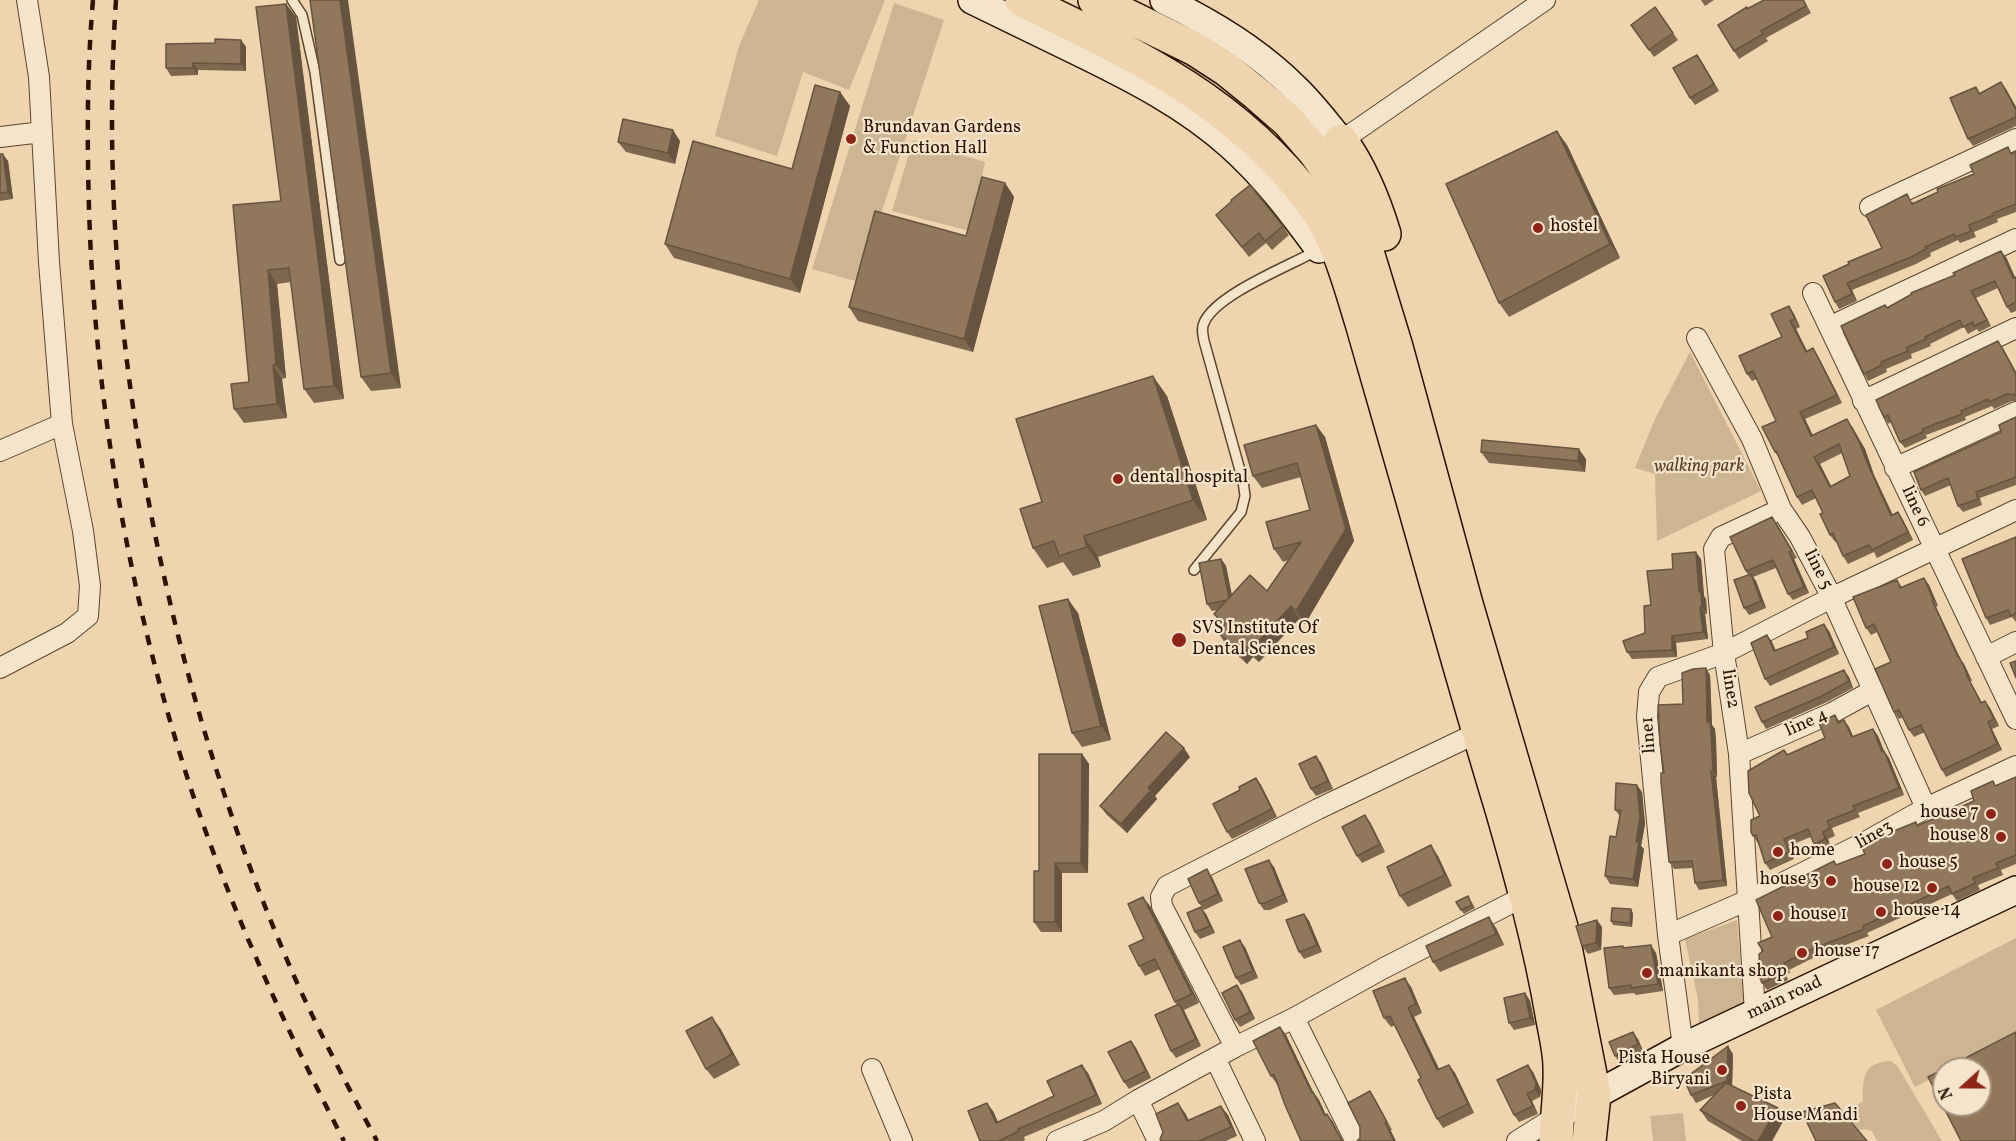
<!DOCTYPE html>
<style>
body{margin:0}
#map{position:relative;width:2016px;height:1141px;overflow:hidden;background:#eed5b0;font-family:Vollkorn,serif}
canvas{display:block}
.north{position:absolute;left:1932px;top:1057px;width:60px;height:60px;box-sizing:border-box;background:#f4e4cc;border:2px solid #a4907b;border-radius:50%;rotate:249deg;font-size:16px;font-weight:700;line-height:24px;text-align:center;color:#2d1301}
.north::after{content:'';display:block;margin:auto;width:21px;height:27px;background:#8f2418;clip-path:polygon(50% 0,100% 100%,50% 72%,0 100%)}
</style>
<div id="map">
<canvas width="2016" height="1141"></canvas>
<div class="north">N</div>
</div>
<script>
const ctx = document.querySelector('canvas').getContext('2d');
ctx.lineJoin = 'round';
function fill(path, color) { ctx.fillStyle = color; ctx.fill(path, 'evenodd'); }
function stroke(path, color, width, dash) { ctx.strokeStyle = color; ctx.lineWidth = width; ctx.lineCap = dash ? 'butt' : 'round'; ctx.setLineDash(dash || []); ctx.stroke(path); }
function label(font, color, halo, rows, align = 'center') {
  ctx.font = font + ' Vollkorn,serif'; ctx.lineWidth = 4.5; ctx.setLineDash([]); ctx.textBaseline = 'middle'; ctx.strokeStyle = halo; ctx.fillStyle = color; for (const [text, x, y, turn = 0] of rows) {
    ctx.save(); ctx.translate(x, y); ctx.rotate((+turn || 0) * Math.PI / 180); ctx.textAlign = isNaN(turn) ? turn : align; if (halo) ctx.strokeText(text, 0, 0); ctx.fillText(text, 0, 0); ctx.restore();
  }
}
fill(new Path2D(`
 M759,0H885L849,90L803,72L777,156L715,136L739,46Z
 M894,3L944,20L859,282L812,269Z
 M913,140L985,162L970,231L892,211Z
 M1690,352L1761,491L1657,541L1655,474L1635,468L1655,419Z
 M1737,920L1744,1007L1699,1027L1698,999L1685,939Z
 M2016,938V1034L1949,1069H1944V1072L1915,1087L1876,1010Z
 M1891,1061L1898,1067L1942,1141H1877L1872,1131L1866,1129L1854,1131L1839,1117L1863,1101C1863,1077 1862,1063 1891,1061Z
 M1683,1113L1686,1141H1653L1650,1116Z`), '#cdb492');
const lane = new Path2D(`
 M292,0L302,15L315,72L340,260
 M1194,570L1241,512L1245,496L1243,481L1204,341C1203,335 1201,328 1204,323C1215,295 1289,266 1316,251`);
const street = new Path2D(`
 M0,137L42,132
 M1341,141L1545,0
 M1870,207L2016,139
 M1813,293L2016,719
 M1829,327L2016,239
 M1697,338L1752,439L1781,509L1800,537L1827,588L1926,808
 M1863,401L2016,328
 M0,451L62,424
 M1895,468L2016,412
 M1986,657L2016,642
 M0,668L67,633L88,616L90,586L83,531L62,424L49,262L39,77L27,0
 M1739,754L1832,713L1874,690
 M1668,935L1748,900L1865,842L1926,808L2016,766
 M1755,1013L1739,754L1724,653L1831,598L2016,510
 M1294,1018L1355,1140
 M1235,1047L1162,906L1161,897L1167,886L1318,809L1479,732
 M1683,1047L1668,935L1647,717L1649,692L1658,677L1724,653L1714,549L1721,537L1781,509
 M1215,1058L1255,1141
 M872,1069L902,1141
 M1138,1100L1158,1141
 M1057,1141L1104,1121L1138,1100L1235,1047L1294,1018L1384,968L1527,895
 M1517,1141L1557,1116`);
const secondary = new Path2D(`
 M972,0C1009,18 1046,36 1083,54C1134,79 1187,106 1230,145C1264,175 1292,212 1319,249
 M1164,0C1212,23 1257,50 1295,88C1312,104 1326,123 1341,141
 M1557,1116L1683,1047L2016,890`);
const highway = new Path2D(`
 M1022,0C1133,54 1233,99 1310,200C1338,236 1349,281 1362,323C1379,381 1395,439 1412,497C1441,600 1470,704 1501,806C1521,875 1540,944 1552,1014C1555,1032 1560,1050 1560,1067C1561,1092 1557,1117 1556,1141
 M1095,0L1195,49L1226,69L1257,94L1288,121L1314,151L1337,182L1360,229L1396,347L1466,604L1561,927L1594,1095L1589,1141
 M1341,141C1361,169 1374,201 1384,234`);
stroke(lane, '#5d442d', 12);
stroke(street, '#5d442d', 22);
stroke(secondary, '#2d1301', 30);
stroke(highway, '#2d1301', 36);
stroke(lane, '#f4e4cc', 9);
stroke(street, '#f4e4cc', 20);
stroke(secondary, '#f4e4cc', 27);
stroke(highway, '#eed5b0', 33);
stroke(new Path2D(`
 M93,0C87,69 87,139 89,208C95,407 130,603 192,792C232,912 286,1029 344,1141
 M116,0C94,324 164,679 294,976C319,1032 348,1087 377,1141`), '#2d1301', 4.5, [10, 10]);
fill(new Path2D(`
 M310,0L401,388L371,391L361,377Z
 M1701,0H1714L1705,6Z
 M1804,0L1811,13L1766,38L1768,41L1739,59L1734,51L1747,9Z
 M286,4L296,17L344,399L314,403L304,389L291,282L277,284L286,378L282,379L287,418L244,423L234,409L249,382L233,205L281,201Z
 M1655,7L1678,40L1654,57L1631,25Z
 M241,40L246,47V71L198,70V75L171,76L166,68L215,43Z
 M1697,55L1719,91L1695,105L1690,98Z
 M1976,87L1980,93L2006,89L2016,107V126L1973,146L1968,139Z
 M840,92L850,106L800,293L674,258L665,244L792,169Z
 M680,141L675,164L626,152L618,142Z
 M1567,145L1620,258L1509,317L1499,303Z
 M2016,152V212L1997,219L1998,222L1974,232L1976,237L1960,243L1958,240L1930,253L1931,256L1916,264L1852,290L1857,301L1839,309L1835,302L1849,264L1882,248L1912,201L1913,203L1938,192Z
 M0,154L8,161L13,199L0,201Z
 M1005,183L1014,197L973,352L858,321L849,307L966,236Z
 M1232,201L1283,226L1289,235L1272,250L1266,243L1249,257L1216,215Z
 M2006,257L2015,277H2016V311L2011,313L2007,307L1998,288L1976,298L1991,326L1979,332L1977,329L1968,334L1964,327L1930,344L1931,346L1911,354L1912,358L1886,369L1887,372L1868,381L1864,374L1887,307Z
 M1789,306L1794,314L1800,327L1796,329L1807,351L1813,348L1818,356L1842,403L1805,419L1813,436L1852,426L1865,449L1874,475L1893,515L1898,512L1903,520L1913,540L1877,558L1874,552L1848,564L1843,556L1836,541L1835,542L1830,535L1823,513L1816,498L1802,505L1797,497L1780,459L1775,452L1776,421L1757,379L1752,381L1747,374L1782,337ZM1842,453L1850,476L1831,486L1820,464Z
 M2003,348L2016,372V401H2012L1994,409L1992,406L1965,417L1966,420L1926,435L1927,438L1905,448L1900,442L1891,422L1888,424L1884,417Z
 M1167,396L1207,520L1098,557L1101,567L1073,576L1063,562L1047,568L1033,548L1042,502Z
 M2016,417V485L1980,498L1982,505L1963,512L1958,506L1951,485L1925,496L1921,490L2001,432Z
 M1316,425L1325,437L1354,541L1305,624L1299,619L1259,662L1253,657L1247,664L1226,645L1218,632L1223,626L1214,614L1218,610L1212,611L1207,604L1221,559L1226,566L1232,595L1267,591L1288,560L1283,562L1274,549L1310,510L1301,477L1262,488L1253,476Z
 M1481,452L1586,459L1585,472L1489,463Z
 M1777,524L1797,558L1794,559L1809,593L1793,600L1788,594L1776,568L1753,577L1756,581L1766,608L1749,615L1744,608L1748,575L1746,571Z
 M2016,537V622L2012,617L1990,625L1986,618Z
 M1701,559L1704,596L1706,599L1707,614H1705L1708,639L1676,643L1677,657L1632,659L1627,652L1645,633L1651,605L1673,569Z
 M1924,578L1929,585L1938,606L1936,607L1959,657L1964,664L1972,681H1970L1982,703L1985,701L1990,708L1999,726L1992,729L2002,750L1946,777L1942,770L1925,732L1914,737L1909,730L1903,717L1899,719L1894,712L1891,662L1877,632L1871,635L1866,628L1897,580L1902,587Z
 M1078,613L1111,740L1082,747L1072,733Z
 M1829,631L1839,654L1770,686L1765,679L1767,635L1772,642L1776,651L1808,638Z
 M1710,675L1712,725L1715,729L1716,741L1717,777H1716L1727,886L1699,890L1695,883L1693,868L1674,869L1669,862L1664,773L1683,704Z
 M1849,677L1853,688L1827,702L1766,729L1762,722Z
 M1835,715L1840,722L1844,720L1849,727L1853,737L1873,729L1878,736L1884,751L1889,758L1904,795L1858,813L1860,817L1832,828L1835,836L1828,839L1830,846L1819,851L1814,844L1811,837L1788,846L1794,859L1770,870L1765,863L1759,843H1758L1753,836L1760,816L1784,750L1788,755L1825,738Z
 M1082,754L1089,764L1088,873H1062V932H1041L1034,922L1039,871Z
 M1190,757L1155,796L1157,799L1127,833L1107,815L1100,806Z
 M1321,763L1333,789L1316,796L1311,789Z
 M2016,777V864L2001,870L2003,875L1978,885L1980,890L1957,901L1952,894L1867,933L1869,936L1817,956L1789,970L1790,973L1786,974L1788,980L1767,990L1762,983L1763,951L1772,937L1834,861L1837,865L1865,854L1916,822L1918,825L1974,801L1993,781L1996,786Z
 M1256,778L1261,785L1277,817L1232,839L1227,832L1240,790Z
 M1642,792L1645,824L1641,846L1644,849L1638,887L1610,884L1605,876L1616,837L1620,816L1615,810Z
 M1370,822L1385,852L1362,863L1357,856Z
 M1438,856L1452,886L1408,907L1400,896Z
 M1274,867L1288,902L1270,910H1264L1259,903Z
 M1212,877L1223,901L1204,910L1199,903Z
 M1468,896L1475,908L1464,914L1461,910Z
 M1150,906L1199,1003L1184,1010L1201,1046L1176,1058L1171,1051L1177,1005L1160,969L1145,976L1139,966Z
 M1633,913L1632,927L1613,925L1611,921Z
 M1206,914L1215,933L1200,939L1195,932Z
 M1304,914L1309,921L1322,952L1304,959L1299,952Z
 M1602,927L1601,950L1588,954L1582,946Z
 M1496,928L1504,945L1440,972L1433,962Z
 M1245,947L1258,978L1241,985L1236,978Z
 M1625,948L1656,953L1663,991L1636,995L1634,993L1614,995L1609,988Z
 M1237,985L1242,992L1255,1019L1240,1027L1235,1020Z
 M1411,987L1422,1013L1414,1017L1439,1069L1449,1065L1455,1073L1474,1113L1443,1128L1437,1119L1421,1078L1395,1025L1391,1027L1384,1018Z
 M1525,993L1530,1001L1535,1025L1514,1030L1509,1023Z
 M1280,1027L1286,1035L1313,1092L1319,1100L1326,1115L1327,1114L1333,1122L1277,1084L1271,1076Z
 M720,1028L740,1065L714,1079L706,1069Z
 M1638,1039L1643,1051L1620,1063L1615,1056Z
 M1131,1041L1136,1048L1151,1078L1129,1089L1124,1082Z
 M1733,1054L1732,1086L1785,1118L1772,1141H1742L1708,1121L1700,1110L1714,1095L1696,1103L1691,1095Z
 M1533,1072L1541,1090L1540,1097L1532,1101L1538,1114L1519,1122L1514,1115Z
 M1088,1073L1102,1104L1024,1137L1025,1140L1023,1141H980L993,1111L998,1122L1054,1096Z
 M1375,1099L1392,1130L1360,1138Z
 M1185,1113L1189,1121L1228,1115L1237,1136L1226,1141H1161Z`), '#7d674f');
fill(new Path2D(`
 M340,0H348L401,388L391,373Z
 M286,4L296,17L344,399L334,386Z
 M241,40L246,47V71L241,64Z
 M1697,55L1702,62L1719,91L1714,84Z
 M193,63L198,70V75L193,68Z
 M2001,82L2006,89L2016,107V110Z
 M840,92L850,106L800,293L790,279Z
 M673,130L680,141L675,164L668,153Z
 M1557,131L1567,145L1620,258L1610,244Z
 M3,154L8,161L13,199L8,192Z
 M1005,183L1014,197L973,352L964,339Z
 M2001,251L2006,257L2016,280L2013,278Z
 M268,270L277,284L286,378L276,365Z
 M1847,283L1852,290L1857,301L1852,294Z
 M1971,291L1976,298L1991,326L1987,320Z
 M1789,306L1794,314L1800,327L1795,319Z
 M1790,321L1796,329L1811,359L1806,352Z
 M1998,341L2003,348L2016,372V374Z
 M1813,348L1818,356L1842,403L1837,395Z
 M273,365L282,379L287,418L277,404Z
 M1153,376L1167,396L1207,520L1193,500Z
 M1800,412L1805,419L1817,444L1811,436Z
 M1847,419L1865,449L1874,475L1896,523L1891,516Z
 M1316,425L1325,437L1354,541L1305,624L1296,611L1346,529Z
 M1579,449L1586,459L1585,472L1578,461Z
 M1814,457L1820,464L1835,494L1830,487Z
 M1898,512L1903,520L1913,540L1908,532Z
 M1084,536L1098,557L1101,567L1087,547Z
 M1696,552L1701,559L1704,596L1706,599L1707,614L1702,607L1699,592Z
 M1789,552L1794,559L1809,593L1804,587Z
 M1221,559L1226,566L1234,607L1229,600Z
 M1751,574L1756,581L1766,608L1761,601Z
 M1924,578L1929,585L1938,606L1933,599Z
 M1068,599L1078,613L1111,740L1101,726Z
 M1932,600L1936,607L1963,664L1958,657Z
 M1291,606L1299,619L1259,662L1250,650Z
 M1700,607L1705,614L1708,639L1703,632Z
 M1824,624L1829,631L1839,654L1834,647Z
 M1767,635L1772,642L1779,659L1774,651Z
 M1672,636L1676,643L1677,657L1672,650Z
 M1244,645L1253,657L1247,664L1238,651Z
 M1959,657L1964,664L1972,681L1967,674Z
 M1706,668L1710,675L1712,725L1715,729L1716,741L1717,777L1713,771L1707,722Z
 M1844,670L1849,677L1853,688L1849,681Z
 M1966,674L1970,681L1986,710L1981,703Z
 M1985,701L1990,708L1999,726L1994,719Z
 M1844,720L1849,727L1857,745L1852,737Z
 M1988,722L1992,729L2002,750L1997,744Z
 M1873,729L1878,736L1887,759L1882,752Z
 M1184,748L1190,757L1155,796L1157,799L1127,833L1121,824L1148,788Z
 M1884,751L1889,758L1904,795L1899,788Z
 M1082,754L1089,764L1088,873L1081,863Z
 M1316,756L1321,763L1333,789L1328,781Z
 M1711,771L1716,777L1727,886L1723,880Z
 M1256,778L1261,785L1277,817L1272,809Z
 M1637,785L1642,792L1645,824L1641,846L1644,849L1638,887L1633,879L1636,842Z
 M1365,815L1370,822L1385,852L1380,844Z
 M1823,832L1828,839L1830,846L1825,839Z
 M1784,839L1788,846L1794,859L1789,852Z
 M1431,845L1438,856L1452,886L1445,875Z
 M1269,860L1274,867L1288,902L1283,895Z
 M1055,863L1062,873V932L1055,922Z
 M1207,869L1212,877L1223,901L1218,894Z
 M1143,897L1150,906L1199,1003L1192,994Z
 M1201,907L1206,914L1215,933L1210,926Z
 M1631,909L1633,913L1632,927L1630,923Z
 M1304,914L1309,921L1322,952L1317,945Z
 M1489,917L1496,928L1504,945L1496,934Z
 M1597,920L1602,927L1601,950L1596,943Z
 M1240,940L1245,947L1258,978L1253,971Z
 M1651,945L1656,953L1663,991L1658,984Z
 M1405,978L1411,987L1422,1013L1416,1004Z
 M1237,985L1242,992L1255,1019L1250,1012Z
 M1525,993L1530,1001L1535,1025L1530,1018Z
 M1179,1004L1184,1011L1201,1046L1196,1039Z
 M1408,1008L1414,1017L1444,1079L1437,1070Z
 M712,1017L720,1028L740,1065L732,1054Z
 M1280,1027L1286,1035L1316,1098L1313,1092L1319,1100L1330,1124L1312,1093Z
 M1633,1032L1638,1039L1643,1051L1638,1044Z
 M1131,1041L1136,1048L1151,1078L1146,1071Z
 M1728,1046L1733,1054L1732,1088L1727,1081Z
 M1082,1065L1088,1073L1102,1104L1096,1095Z
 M1449,1065L1455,1073L1474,1113L1468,1104Z
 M1528,1065L1533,1072L1541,1090L1540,1097L1535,1090Z
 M1370,1091L1375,1099L1392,1130L1387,1122Z
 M1527,1094L1532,1101L1538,1114L1533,1106Z
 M987,1103L993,1111L1002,1132L996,1123Z
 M1178,1103L1185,1113L1194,1131L1187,1121Z
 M1221,1106L1228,1115L1237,1136L1231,1127Z
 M1778,1108L1785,1118L1772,1141H1758Z
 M1327,1114L1333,1122L1343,1141H1342Z
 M1385,1123L1391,1131L1396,1141H1394Z`), '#665440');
const building = new Path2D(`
 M310,0H340L391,373L361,377Z
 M1764,0H1803L1806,6L1761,31L1763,34L1734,51L1718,25L1747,7V9Z
 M286,4L334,386L304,389L289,268L268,270L276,365H273L277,404L234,409L231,384L249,382L233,205L281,201L256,7Z
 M1655,7L1673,33L1649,50L1631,25Z
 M215,39L241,40V64L193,63V68H166V44L215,43Z
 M1697,55L1714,84L1690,98L1673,68Z
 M2001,82L2016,110V117L1968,139L1950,98L1976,87L1979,94Z
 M815,85L840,92L790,279L665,244L693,141L792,169Z
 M623,119L673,130L668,153L618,142Z
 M1557,131L1610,244L1499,303L1446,184Z
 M2008,147L2011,154L2016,152V204L1993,213L1994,215L1969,225L1971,231L1956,237L1954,234L1925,247L1926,249L1911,257L1847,283L1852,294L1835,302L1823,276L1849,264L1848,262L1882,248L1866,215L1907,194L1912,204L1938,192L1937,189L1974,174L1970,165Z
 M0,154H3L8,192L0,193Z
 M982,177L1005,183L964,339L849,307L875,211L966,236Z
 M1250,185L1283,226L1265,241L1259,233L1242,247L1216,215L1232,201L1231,200Z
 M2001,251L2013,278L2016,277V302L2007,307L1995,281L1971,291L1987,320L1974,326L1973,322L1963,327L1960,320L1925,337L1926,339L1906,348L1908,351L1881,362L1882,365L1864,374L1841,326L1885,305L1887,308L1912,294L1911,293L1955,275L1953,273Z
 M1789,306L1795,319L1790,321L1806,352L1813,348L1837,395L1800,412L1811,436L1847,419L1859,442L1869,467L1891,516L1898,512L1908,532L1872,550L1869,545L1843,556L1833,533L1830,535L1820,514L1823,513L1812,490L1797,497L1776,451L1775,452L1762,427L1776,421L1753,371L1747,374L1739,356L1782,337L1771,314ZM1839,444L1850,476L1830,487L1814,457Z
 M1998,341L2016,374V395L2007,394L1989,402L1988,399L1961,411L1962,414L1922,429L1923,432L1900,442L1888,415L1884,417L1876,400Z
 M1153,376L1193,500L1084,536L1087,547L1059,556L1054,541L1033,548L1020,509L1042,502L1016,419Z
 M2016,417V477L1976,492L1978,499L1958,506L1948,478L1921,490L1914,472L2001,432L1999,425Z
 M1316,425L1346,529L1296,611L1291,606L1250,650L1244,645L1238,651L1218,632L1225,624L1214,614L1250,575L1267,591L1301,542L1274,549L1266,522L1310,510L1297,463L1253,476L1244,445Z
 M1482,440L1579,449L1578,461L1481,452Z
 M1772,517L1792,551L1789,552L1804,587L1788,594L1773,560L1746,571L1730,537Z
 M2016,537V613L2011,616L2008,610L1986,618L1962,559Z
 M1696,552L1699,592H1701L1702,607H1700L1703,632L1672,636V650L1627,652L1623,641L1645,633L1644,606L1651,605L1647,571L1673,569L1672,554Z
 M1221,559L1229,598L1227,600L1207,604L1199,563Z
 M1751,574L1761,601L1744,608L1734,580Z
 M1924,578L1933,599L1932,600L1958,657H1959L1967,674H1966L1981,703L1985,701L1994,719L1988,722L1997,744L1942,770L1921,725L1909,730L1899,710L1894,712L1875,669L1891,662L1874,624L1866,628L1853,597L1897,580L1900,588Z
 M1068,599L1101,726L1072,733L1039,606Z
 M1824,624L1834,647L1765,679L1751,643L1767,635L1774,651L1808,638L1806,632Z
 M2016,661V678L2010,663Z
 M1706,668L1707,722H1710L1711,734L1713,771H1711L1723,880L1695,883L1692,861L1669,862L1661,782V773H1664L1660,743L1658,705L1683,704L1682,673L1693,669Z
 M1844,670L1849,681L1822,696L1762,722L1755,707Z
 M1835,715L1838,723L1844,720L1852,737L1873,729L1882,752L1884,751L1899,788L1853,806L1855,810L1827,821L1830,828L1823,832L1825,839L1814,844L1808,829L1784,839L1789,852L1765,863L1756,835L1753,836L1751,832V820L1760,816L1749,793L1748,771L1784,750L1787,755L1825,738L1819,723Z
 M1166,732L1184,748L1148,788L1151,790L1121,824L1100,806Z
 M1039,754H1082L1081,863H1055V922H1034V871H1039Z
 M1316,756L1328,781L1311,789L1299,764Z
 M2016,777V855L1996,863L1998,868L1973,878L1975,883L1952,894L1949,886L1863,926L1864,929L1812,949L1784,963L1785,966L1781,967L1784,973L1762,983L1760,978L1759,954L1763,951L1758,943L1772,937L1756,900L1834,861L1836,865L1865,854L1862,848L1894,831L1916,822L1917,826L1974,801L1971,791L1993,781L1995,786Z
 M1256,778L1272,809L1227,832L1213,804L1240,790L1239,787Z
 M1616,783L1637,785L1640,817L1636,842H1639L1633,879L1605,876L1610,836L1616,837L1621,810H1615Z
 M1365,815L1380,844L1357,856L1342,827Z
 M1431,845L1445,875L1400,896L1387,867Z
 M1269,860L1283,895L1265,903H1259L1245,869Z
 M1207,869L1218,894L1199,903L1188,879Z
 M1468,896L1472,905L1461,910L1456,902Z
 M1143,897L1192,994L1175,1002L1155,959L1139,966L1129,946L1144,939L1128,904Z
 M1201,907L1210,926L1195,932L1187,913Z
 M1612,908L1631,909L1630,923L1611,921Z
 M1304,914L1317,945L1299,952L1286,920Z
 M1489,917L1496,934L1433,962L1426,946Z
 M1597,920L1596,943L1582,946L1576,926Z
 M1240,940L1253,971L1236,978L1223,947Z
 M1651,945L1658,984L1631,988V985L1609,988L1604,948L1623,946V948Z
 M1405,978L1416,1004L1408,1008L1437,1070L1449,1065L1468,1104L1437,1119L1418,1080L1421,1078L1390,1016L1384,1018L1373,991Z
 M1237,985L1250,1012L1235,1020L1222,993Z
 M1525,993L1530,1018L1509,1023L1504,998Z
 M1179,1004L1196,1039L1171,1051L1155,1015Z
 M712,1017L732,1054L706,1069L686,1031Z
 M1280,1027L1312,1093L1313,1092L1325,1116L1327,1114L1342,1141H1301L1285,1105L1274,1074L1271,1076L1253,1041Z
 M1633,1032L1638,1044L1615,1056L1609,1042Z
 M2016,1032V1141H1961L1928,1077L1944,1069V1105H1980V1069H1944Z
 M1131,1041L1146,1071L1124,1082L1108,1052Z
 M1728,1046L1727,1081L1691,1095L1684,1079Z
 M1082,1065L1096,1095L1018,1129L1019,1131L999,1141H980L968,1111L987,1103L996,1123L1054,1096L1047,1081Z
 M1528,1065L1536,1083L1535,1090L1527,1094L1533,1106L1514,1115L1497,1080Z
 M1726,1083L1778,1108L1758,1141H1754L1700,1110Z
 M1370,1091L1387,1122L1385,1123L1394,1141H1357L1360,1138V1127L1348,1103Z
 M1178,1103L1187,1121L1221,1106L1231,1127L1199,1141H1161L1160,1139L1163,1132L1156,1114Z
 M1835,1103L1867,1141H1816L1802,1112Z`);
fill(building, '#91785c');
stroke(building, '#665440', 1.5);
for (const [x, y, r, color] of [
 [851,139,6,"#8f2418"],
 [1538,228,6,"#8f2418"],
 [1118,479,6,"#8f2418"],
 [1179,640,8,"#8f2418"],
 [1991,814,6,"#8f2418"],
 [2001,837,6,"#8f2418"],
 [1778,852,6,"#8f2418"],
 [1887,864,6,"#8f2418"],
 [1831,881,6,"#8f2418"],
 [1932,888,6,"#8f2418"],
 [1881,912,6,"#8f2418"],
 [1778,916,6,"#8f2418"],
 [1802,953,6,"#8f2418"],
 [1647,973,6,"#8f2418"],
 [1722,1070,6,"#8f2418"],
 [1741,1106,6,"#8f2418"]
]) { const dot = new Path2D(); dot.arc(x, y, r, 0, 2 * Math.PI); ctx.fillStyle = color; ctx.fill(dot); stroke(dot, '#f4e4cc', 2); }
label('18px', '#2d1301', '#f4e4cc', [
 ["Brundavan Gardens",863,129],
 ["& Function Hall",863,150],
 ["hostel",1550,228],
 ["dental hospital",1130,479],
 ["SVS Institute Of",1192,630],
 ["Dental Sciences",1192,651],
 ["house 7",1979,814,"right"],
 ["house 8",1989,837,"right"],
 ["home",1790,852],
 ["house 5",1899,864],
 ["house 3",1819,881,"right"],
 ["house 12",1920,888,"right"],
 ["house 14",1893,912],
 ["house 1",1790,916],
 ["house 17",1814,953],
 ["manikanta shop",1659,973],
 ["Pista House",1710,1060,"right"],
 ["Biryani",1710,1081,"right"],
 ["Pista",1753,1096],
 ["House Mandi",1753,1117]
], 'left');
label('italic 18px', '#5d432c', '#f4e4cc', [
 ["walking park",1699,468]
]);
label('18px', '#2d1301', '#f4e4cc', [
 ["line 6",1914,507,65],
 ["line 5",1817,570,63],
 ["line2",1729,689,81],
 ["line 4",1807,724,-24],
 ["line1",1650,735,-94],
 ["line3",1875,836,-29],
 ["main road",1785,999,-25]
]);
</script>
